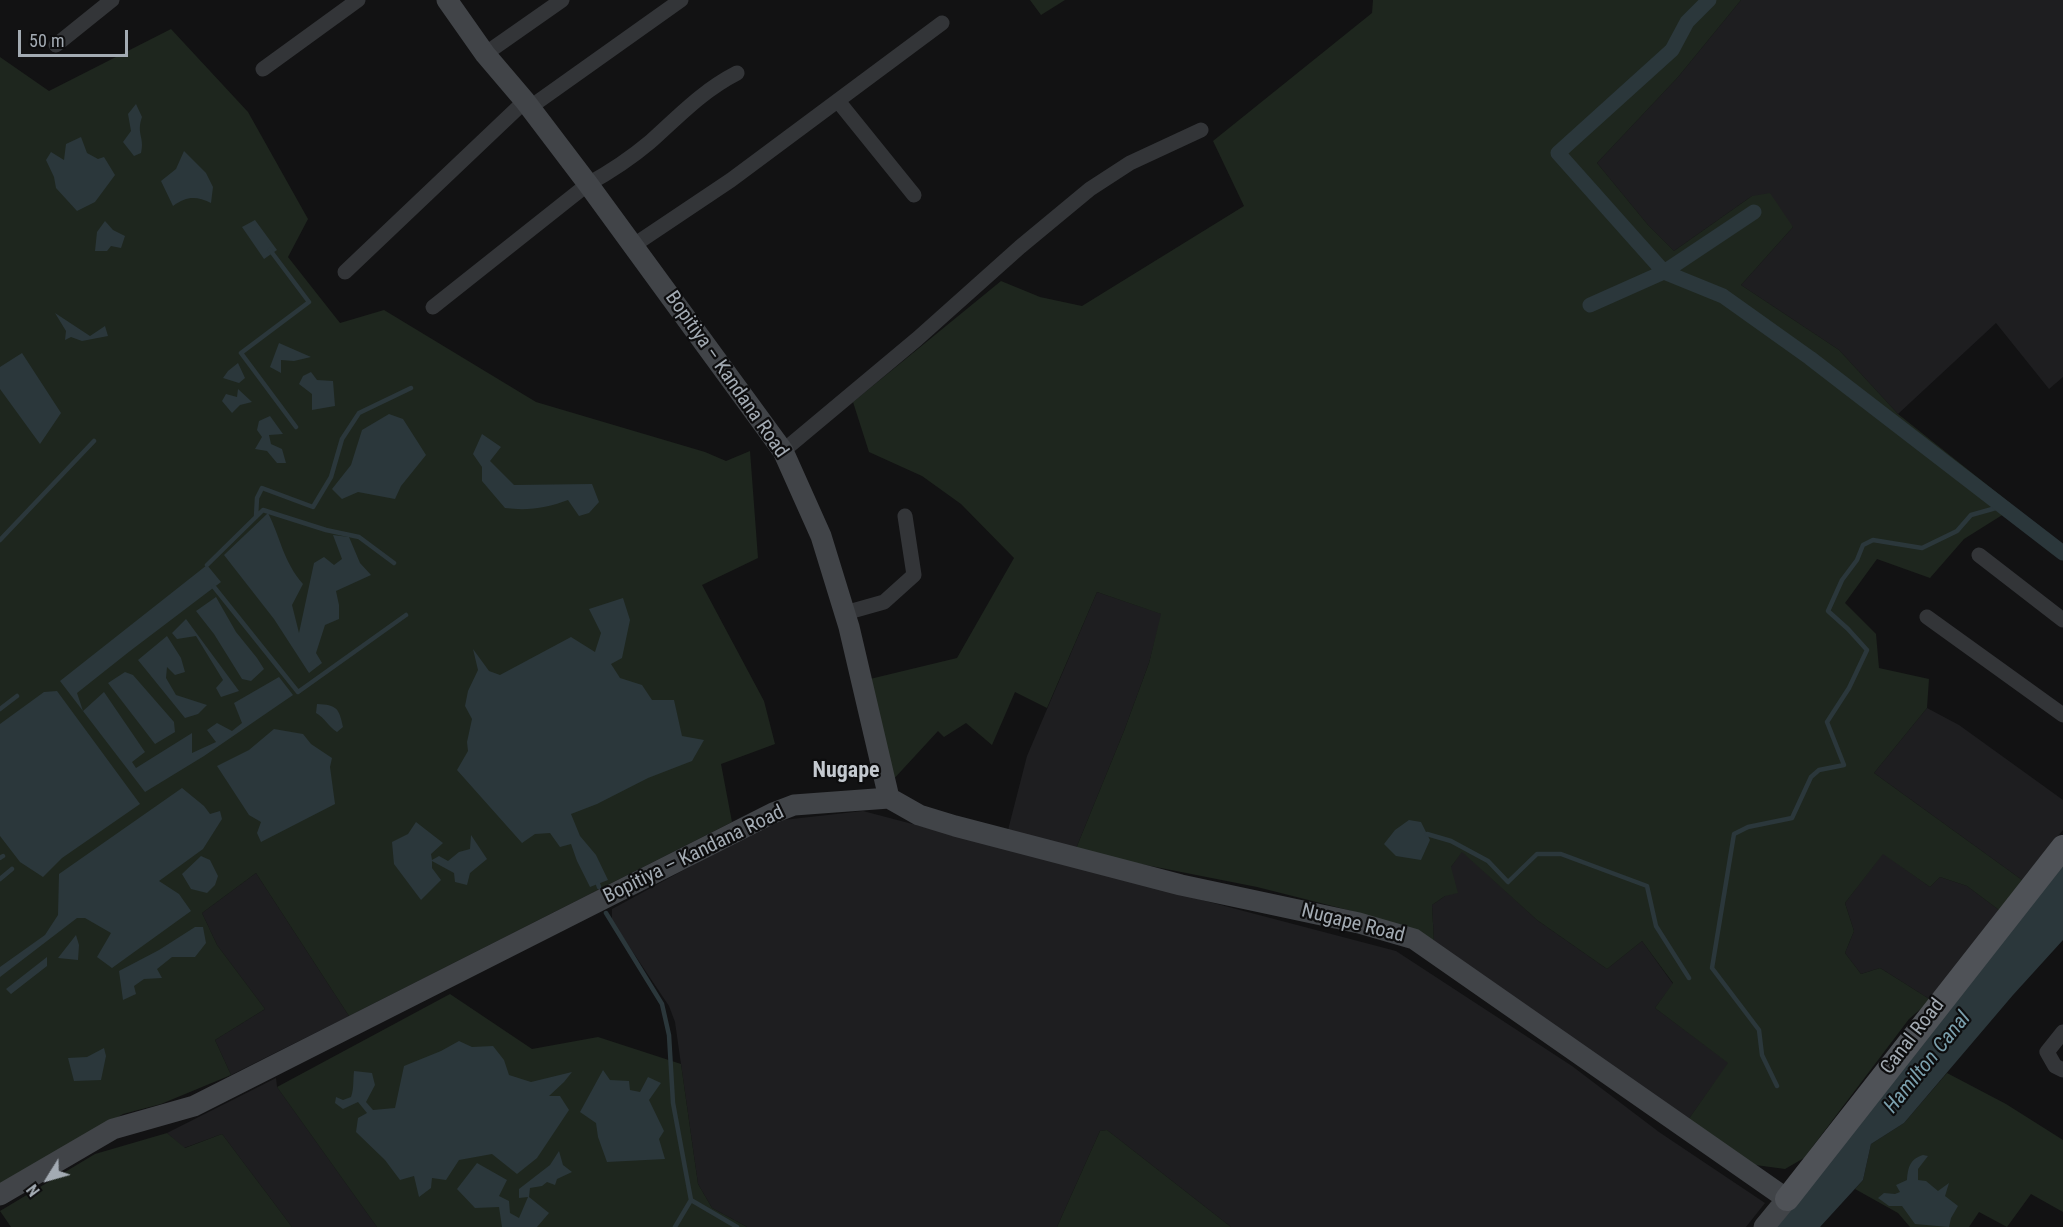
<!DOCTYPE html>
<meta charset="utf-8">
<style>
body{margin:0}
#map{position:relative;width:2063px;height:1227px;overflow:hidden;background:#121213;font-family:"Roboto Condensed",sans-serif}
canvas{display:block}
.north{position:absolute;left:18px;top:1149px;width:60px;height:60px;-webkit-text-stroke:4px #0d0d0e;paint-order:stroke;rotate:233deg;font-size:16px;font-weight:700;line-height:24px;text-align:center;color:#a3abb3}
.north::after{content:'';display:block;margin:auto;width:21px;height:27px;background:#a3abb3;clip-path:polygon(50% 0,100% 100%,50% 72%,0 100%)}
.scale{position:absolute;left:18px;top:30px;width:110px;height:27px;box-sizing:border-box;border:3px solid #a3abb3;border-top:0;padding-left:8px;font-size:18px;line-height:21px;white-space:nowrap;color:#a3abb3;-webkit-text-stroke:4px #0d0d0e;paint-order:stroke}
</style>
<div id="map">
<canvas width="2063" height="1227"></canvas>
<div class="north">N</div>
<div class="scale">50 m</div>
</div>
<script>
const ctx = document.querySelector('canvas').getContext('2d');
ctx.lineJoin = 'round';
function fill(path, color) { ctx.fillStyle = color; ctx.fill(path, 'evenodd'); }
function stroke(path, color, width, dash) { ctx.strokeStyle = color; ctx.lineWidth = width; ctx.lineCap = dash ? 'butt' : 'round'; ctx.setLineDash(dash || []); ctx.stroke(path); }
function label(font, color, halo, rows, align = 'center') {
  ctx.font = font + ' "Roboto Condensed",sans-serif'; ctx.lineWidth = 4.5; ctx.setLineDash([]); ctx.textBaseline = 'middle'; ctx.strokeStyle = halo; ctx.fillStyle = color; for (const [text, x, y, turn = 0] of rows) {
    ctx.save(); ctx.translate(x, y); ctx.rotate((+turn || 0) * Math.PI / 180); ctx.textAlign = isNaN(turn) ? turn : align; if (halo) ctx.strokeText(text, 0, 0); ctx.fillText(text, 0, 0); ctx.restore();
  }
}
fill(new Path2D(`
 M1741,0H2063V377L2049,389L1996,323L1898,414L1839,350L1741,285L1793,227L1752,196L1674,251L1648,225L1597,163L1678,77Z
 M1097,592L1162,614L1149,663L1124,731L1075,851L1008,830L1027,756Z
 M1927,708L1959,725L2063,800V830L2022,880L1874,773Z
 M863,811L1396,951L1572,1066L1659,1132L1765,1203L1746,1227H1231L1107,1130L1100,1131L1057,1227H747L712,1208L698,1184L675,1022L669,1006L612,921V909L774,821Z
 M1462,851L1537,920L1607,969L1642,941L1673,984L1655,1008L1729,1063L1688,1120L1434,942L1432,905L1445,896L1451,867Z
 M1883,853L1930,887L1940,877L1967,886L1999,910L1931,1000L1880,968L1861,974L1845,953L1854,931L1845,903Z
 M256,873L349,1016L231,1075L215,1040L265,1009L217,945L202,913Z
 M276,1078L277,1087L377,1227H292L222,1134L184,1148L167,1133Z`), '#1e1e20');
fill(new Path2D(`
 M1030,0H1065L1041,15Z
 M1373,0H1741L1678,77L1597,163L1648,225L1674,251L1752,196L1770,193L1793,227L1741,285L1839,350L1898,414L2015,507L1964,539L1930,578L1877,559L1845,603L1876,634L1879,668L1929,679L1927,708L1874,773L2022,880L1999,910L1967,886L1940,877L1930,887L1883,854L1845,903L1854,931L1845,953L1861,974L1880,968L1931,1000L1909,1019L1804,1158L1785,1169L1748,1164L1688,1120L1728,1063L1655,1008L1673,983L1642,941L1607,969L1537,920L1462,852L1451,867L1458,893L1445,896L1432,905L1434,942L1352,911L1257,887L1075,851L1124,731L1149,663L1161,614L1097,592L1047,708L1015,692L992,745L966,723L944,737L938,731L891,782L870,679L957,658L1014,558L961,504L922,476L869,452L853,402L1001,281L1040,297L1082,306L1244,206L1213,141L1372,13Z
 M171,29L248,112L308,219L288,257L340,323L384,310L536,402L705,452L726,461L750,451L758,558L702,585L764,701L775,744L721,764L732,822L349,1016L256,873L202,913L217,945L265,1009L215,1040L231,1075L161,1104L123,1114L0,1188V57L49,91Z
 M450,994L532,1049L598,1037L681,1064L698,1184L712,1208L747,1227H377L277,1087Z
 M1947,1073L2006,1104L2063,1140V1212L2031,1194L2007,1227L1979,1212L1969,1227H1910L1898,1213L1855,1189L1863,1180L1871,1144L1904,1123Z
 M1107,1130L1231,1227H1057L1100,1131Z
 M167,1133L185,1148L222,1134L292,1227H11L0,1211L95,1154Z`), '#1e261e');
fill(new Path2D(`
 M136,104L142,117C136,134 145,137 141,153L134,156L123,142L131,131L128,114Z
 M81,137L87,153L98,159L104,157L115,175L95,202L77,211L56,188L54,177L46,160L51,152L64,160L66,144Z
 M184,151L206,173L213,187L211,203C196,196 187,196 173,206L161,181L176,169Z
 M255,220L277,250L264,259L242,227Z
 M105,221L113,230L125,236L121,248L111,246L107,251H95L97,232Z
 M55,313L90,336L105,326L108,336L82,341L71,337L65,340L66,331Z
 M279,343L311,357L294,361L281,360V373L270,367Z
 M22,353L61,413L40,444L0,389V367Z
 M238,363L245,378L239,383L223,378L228,371Z
 M311,372L317,380L333,381L335,406L312,410V394L299,384L303,376Z
 M238,389L252,402L240,405L232,413L222,401L226,394L237,397Z
 M389,414L403,419L426,455L401,486L395,499L358,492L342,499L332,489L351,465L362,430Z
 M270,416L283,434L269,435L271,444L282,449L286,463H277L267,451L255,449L262,437L257,430L259,421Z
 M482,434L501,447L490,461L514,485L592,484L599,502L589,513L579,516L568,500C547,508 528,511 505,508L482,481V467L473,454Z
 M268,513C281,539 283,561 303,584L292,605L299,633L314,563L324,557L334,565L342,559L333,535L349,537L360,563L371,575L336,591L339,605V619L325,625L316,653L322,663L309,673L274,619L224,555Z
 M207,565L221,582L130,651L77,693L83,711L104,692L145,752L132,762L136,768L192,733V753L216,742L207,730L217,723L232,731L242,723L234,703L279,677L293,695L204,756L145,792L60,681Z
 M216,597L236,632L257,658L264,669L251,681L242,679L214,634L196,611Z
 M623,598L630,620L622,658L611,664L620,678L642,685L652,700H674L682,736L704,740L692,761L648,778L597,804L571,814L580,836L596,855L608,880L590,887L577,861L571,844L560,847L550,833L535,834L522,843L457,770L468,751L467,742L472,719L465,706L468,691L478,670L473,649L489,671L500,675L571,637L595,652L601,633L589,609Z
 M186,619L239,691L221,697L216,688L223,680L196,636L177,639L172,633Z
 M167,636L181,658L185,672L175,675L167,667L166,678L176,695L207,705L198,714L185,718L138,660Z
 M125,672L133,675L174,722L175,732L155,744L108,683Z
 M57,691L140,804L62,858L43,877L20,862L0,836V724L44,692Z
 M317,704C337,705 339,708 343,727L337,732C328,726 325,718 316,713Z
 M274,729L303,734L311,744L332,758L330,767L335,804L261,842L257,833L261,822L249,815L217,766L249,750Z
 M182,788L204,806L210,814L220,811L222,819L203,849L159,881L179,894L191,911L112,968L97,957L111,933L85,918H77L0,977V967L45,935L58,915L59,874Z
 M1409,820L1421,822L1430,840L1421,860L1396,856L1384,844L1395,830Z
 M416,822L443,843L431,854L432,860L439,856L448,861L459,852L470,849L471,835L487,859L470,873L467,885L455,882L454,873L432,861V868L441,880L421,900L394,864L392,842L408,834Z
 M201,856L210,860L218,876L215,885L207,893L191,889L182,874Z
 M2063,865V940L2013,995L1904,1123L1871,1144L1863,1180L1820,1227H1773Z
 M195,927H203L206,943L195,957H172L157,969L162,978L144,979L134,986L136,994L123,1000L119,971L159,950Z
 M76,935L79,945L78,960L58,958Z
 M47,957V966L11,994L6,989Z
 M459,1041L472,1047L493,1046L504,1060L509,1075L531,1082L572,1072L564,1082L549,1096H560L569,1110L537,1158L517,1174L492,1154L459,1160L446,1180L432,1178L431,1188L419,1197L414,1176L400,1180L385,1160L356,1132L358,1118L367,1113L358,1102L343,1109L335,1103L336,1097L343,1100L351,1097C354,1089 353,1080 354,1071L372,1073L375,1085L366,1102L373,1110L395,1108L404,1066L441,1051Z
 M104,1048L106,1056L101,1080L74,1081L68,1058L87,1057Z
 M603,1070L610,1080L629,1081L630,1090L640,1092L648,1077L661,1083L649,1100L664,1131L659,1139L665,1159L607,1162L598,1137L596,1123L580,1112Z
 M559,1151L563,1165L572,1172L557,1179L555,1185L547,1182L542,1186L530,1188L529,1197L549,1213L537,1227H502L499,1207L475,1208L457,1189L477,1163L507,1180L499,1196L509,1201L510,1213L519,1218L528,1197L519,1198V1189L550,1165Z
 M1923,1155L1928,1156L1918,1169V1180L1926,1181L1938,1191L1949,1183L1945,1196L1958,1206L1951,1218L1949,1227L1915,1224L1902,1206H1889L1878,1198L1884,1193L1895,1194L1900,1192L1896,1185L1907,1180C1908,1167 1910,1159 1923,1155Z`), '#2b373b');
stroke(new Path2D(`
 M270,250L309,302L241,353L296,427
 M256,517L257,498L262,488L313,507L331,477L342,439L359,413L411,388
 M0,540L94,441
 M207,565L263,510L326,530L359,537L394,563
 M214,587L298,692L406,615
 M0,709L17,696
 M1427,834L1451,841L1488,861L1508,882L1537,854H1561L1647,886L1656,926L1689,978
 M0,858L3,856
 M0,879L12,869
 M598,884L599,887
 M606,913L662,1004L669,1035L673,1103L691,1200
 M1777,1086L1762,1055L1759,1030L1712,968L1734,834L1748,827L1792,818L1811,777L1819,770L1844,765L1827,722L1849,688L1867,650L1848,629L1828,611L1842,580L1857,560L1863,545L1873,540L1922,548L1957,531L1971,515L2003,506
 M675,1227L691,1200L737,1227`), '#2b373b', 4.5);
stroke(new Path2D(`
 M1709,0L1687,22L1672,50L1558,153L1664,272L1723,296L1810,358L2063,553
 M1590,305L1664,272L1754,212`), '#2b373b', 15);
stroke(new Path2D(`
 M56,45L112,0
 M485,54L562,0
 M263,69L358,0
 M838,101L914,195
 M529,108L681,0
 M634,245L731,180L942,23
 M345,272L525,101
 M433,307L588,184C610,172 631,158 650,142C679,116 702,91 737,73
 M783,451L917,339L1020,247L1090,189L1130,163L1201,130
 M1979,555L2063,620
 M845,613L884,602L914,575L905,516
 M1927,617L2063,715
 M2063,1032L2047,1052L2055,1066L2063,1070`), '#333538', 15);
stroke(new Path2D(`
 M447,0L485,54L525,101L588,184L783,451L821,536L849,627L889,798
 M889,798L919,815L955,826L1181,885L1359,923L1414,939L1787,1199L1764,1227
 M0,1195L113,1129L194,1106L773,813L794,805L889,798`), '#414448', 21);
stroke(new Path2D(`
 M1787,1199L2063,847`), '#4f5257', 24);
label('20px', '#a3abb3', '#0d0d0e', [
 ["Bopitiya – Kandana Road",726,375,55],
 ["Bopitiya – Kandana Road",694,855,-26],
 ["Nugape Road",1353,924,14],
 ["Canal Road",1913,1037,-52]
]);
label('italic 21px', '#7ba0ae', '#0d0d0e', [
 ["Hamilton Canal",1928,1063,-51]
]);
label('bold 22px', '#c4c9cf', '#0d0d0e', [
 ["Nugape",846,771]
]);
</script>
